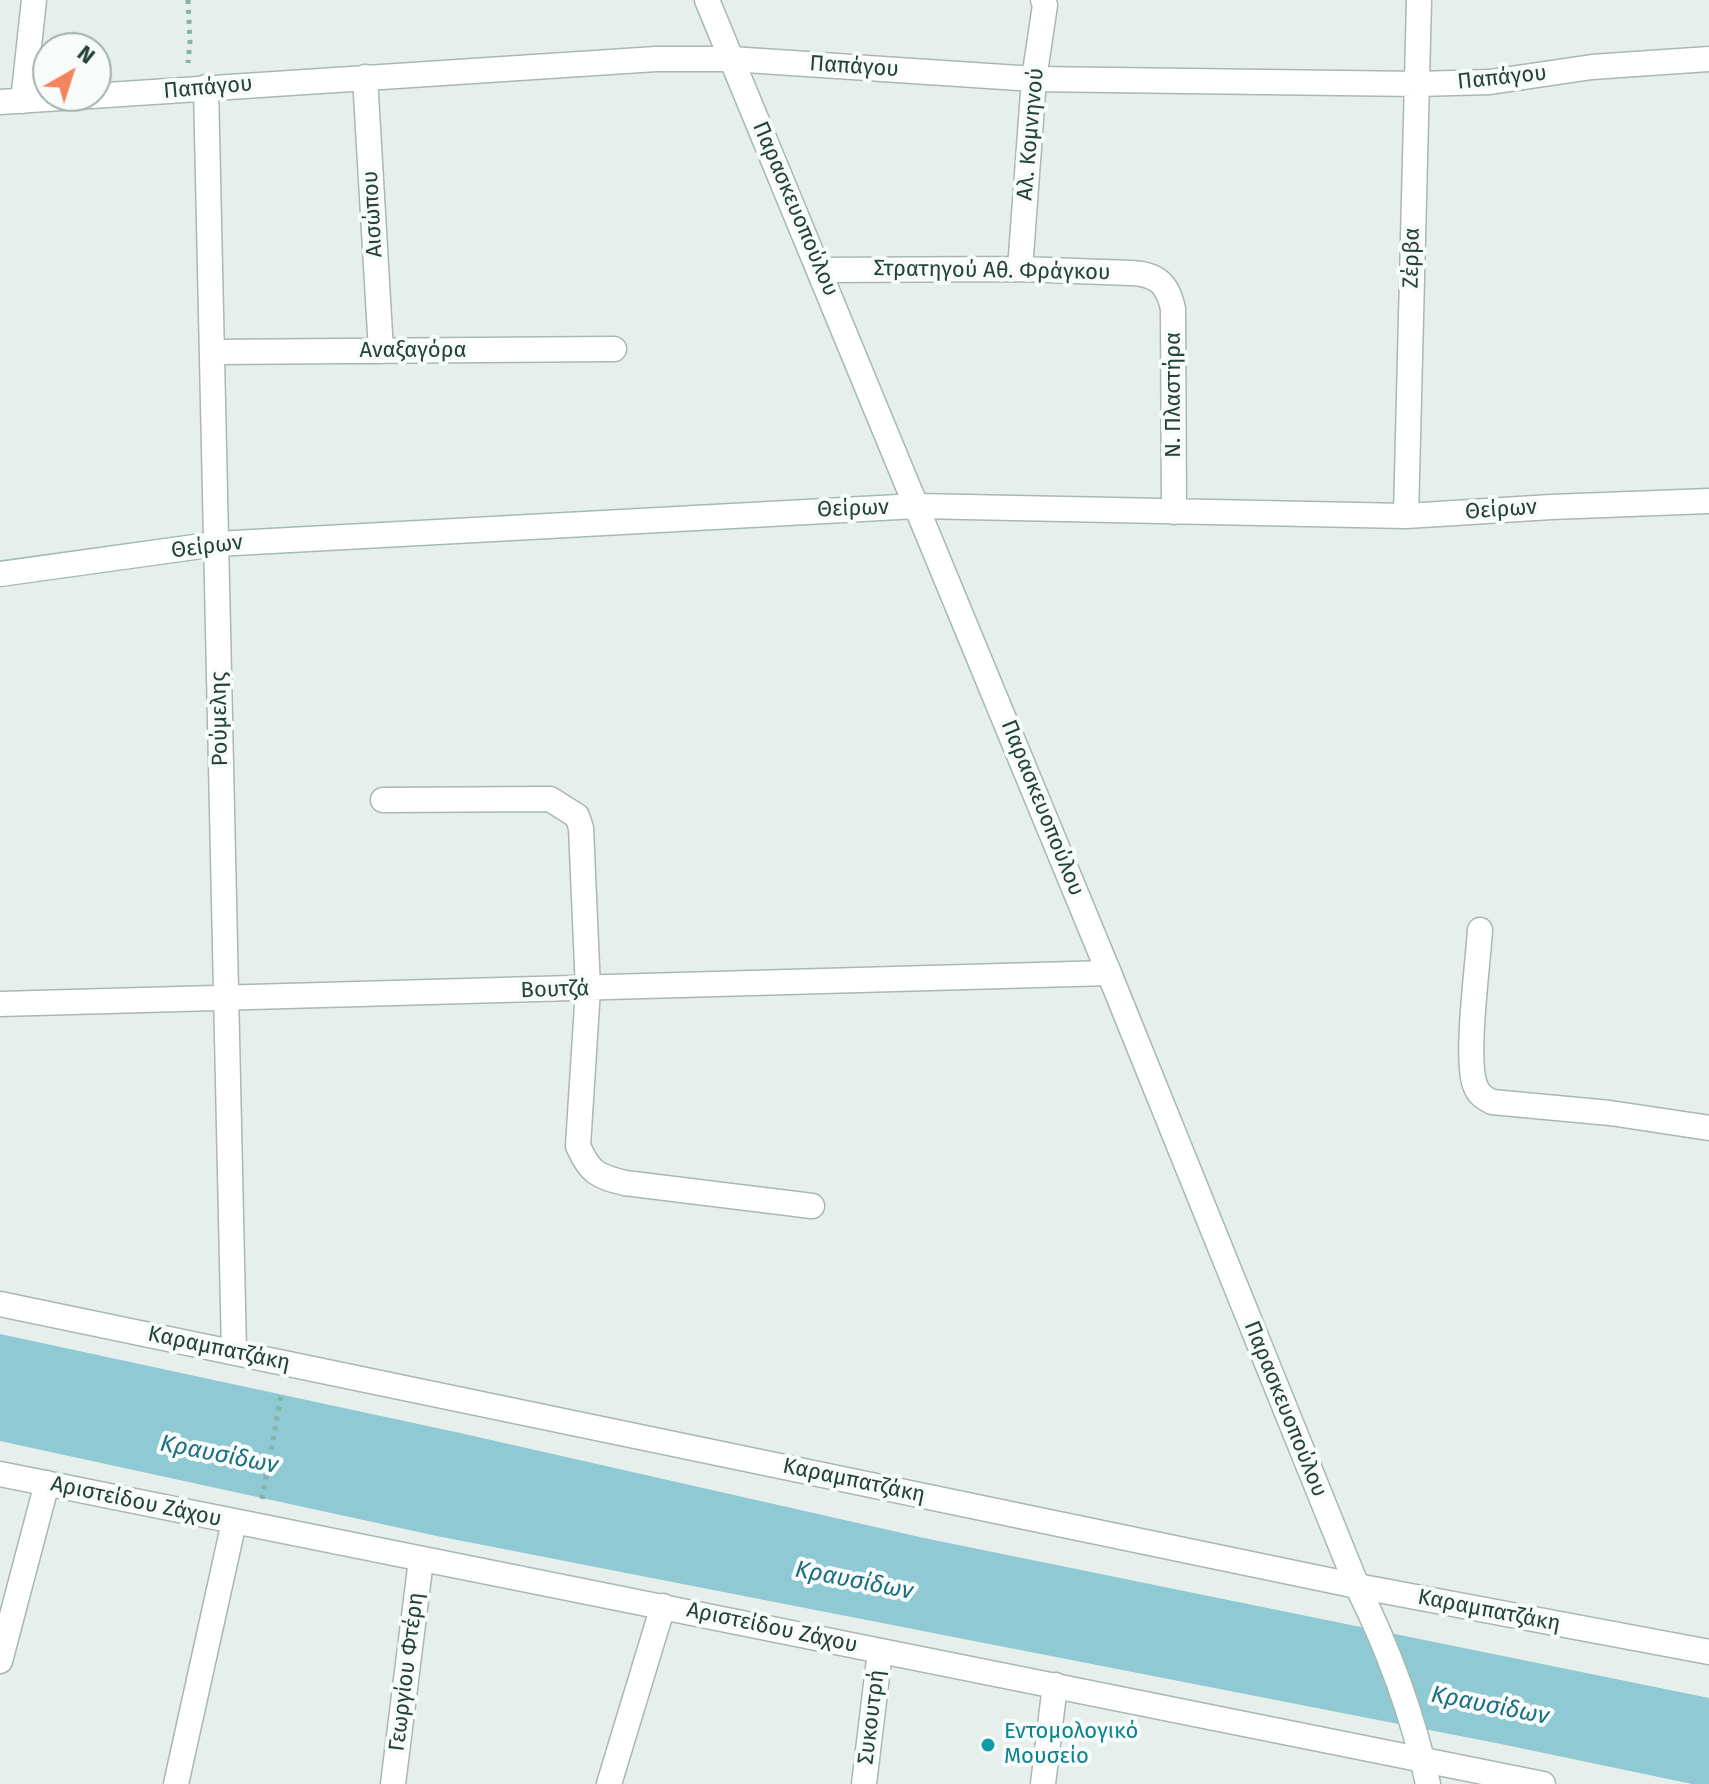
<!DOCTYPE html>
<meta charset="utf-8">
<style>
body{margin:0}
#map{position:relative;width:1709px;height:1784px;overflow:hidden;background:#e6efeb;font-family:"Fira Sans",sans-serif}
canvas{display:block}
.north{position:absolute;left:32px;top:32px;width:80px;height:80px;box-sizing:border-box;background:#f7fbf9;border:2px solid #a3b1ad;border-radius:50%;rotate:39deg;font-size:22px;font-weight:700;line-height:32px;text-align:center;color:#24423a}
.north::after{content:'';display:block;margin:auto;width:28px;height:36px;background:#f4845f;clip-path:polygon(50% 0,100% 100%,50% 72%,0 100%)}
</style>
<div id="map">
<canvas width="1709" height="1784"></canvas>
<div class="north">N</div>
</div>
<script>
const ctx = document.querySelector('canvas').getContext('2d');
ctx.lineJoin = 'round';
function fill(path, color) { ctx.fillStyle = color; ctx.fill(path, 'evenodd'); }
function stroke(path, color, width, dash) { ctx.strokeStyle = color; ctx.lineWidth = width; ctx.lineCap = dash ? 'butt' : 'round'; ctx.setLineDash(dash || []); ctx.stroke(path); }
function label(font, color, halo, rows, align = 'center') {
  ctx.font = font + ' "Fira Sans",sans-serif'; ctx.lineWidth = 8; ctx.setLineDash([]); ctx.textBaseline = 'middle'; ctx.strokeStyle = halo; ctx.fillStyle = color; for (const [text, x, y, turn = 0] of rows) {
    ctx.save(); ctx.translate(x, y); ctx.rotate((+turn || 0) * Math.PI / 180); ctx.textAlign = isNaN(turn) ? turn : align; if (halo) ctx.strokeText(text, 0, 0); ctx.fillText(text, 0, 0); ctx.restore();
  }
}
fill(new Path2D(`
 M0,1334L460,1433L924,1538L1709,1698V1784H1692L1501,1744L437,1536L0,1441Z`), '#8ec9d4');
const street = new Path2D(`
 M365,77L381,351
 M206,87L234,1352
 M23,101L34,0
 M0,102L656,59H731L1034,79L1417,84L1490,82L1592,67L1709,59
 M1020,269L1034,79L1045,5L1043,0
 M821,270L1020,269L1131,273C1157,274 1168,284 1173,309L1174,512
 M212,352L614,349
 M917,506L1406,516L1551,507L1709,501
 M1406,516L1419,0
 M383,800L550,799L577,816L581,828L588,989L578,1146C590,1173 597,1176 625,1183L812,1206
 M1480,930C1478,964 1465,1058 1475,1085C1478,1094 1484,1098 1492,1102L1610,1113L1709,1128
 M0,1004L1109,973
 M0,1304L1357,1586L1709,1652
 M0,1474L1543,1784
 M0,1661L47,1483
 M176,1784L234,1522
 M393,1784L421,1560
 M609,1784L663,1606
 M864,1784L880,1651
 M1043,1784L1055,1685`);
const secondary = new Path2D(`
 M707,0L1109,973L1357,1586C1388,1648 1413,1716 1428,1784
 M0,574L216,544L917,506`);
stroke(street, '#a8b8b2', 27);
stroke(secondary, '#a4bbb3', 27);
stroke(new Path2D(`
 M188,0L190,42L188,63
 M262,1499L282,1391`), '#86b3a5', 5, [4, 6]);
stroke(street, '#fff', 24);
stroke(secondary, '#fff', 24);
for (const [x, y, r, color] of [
 [988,1745,8,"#0f9aa8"]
]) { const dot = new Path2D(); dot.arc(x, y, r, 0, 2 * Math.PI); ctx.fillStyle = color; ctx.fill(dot); stroke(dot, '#f7fbf9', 3); }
label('22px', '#24423a', '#f7fbf9', [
 ["Παπάγου",854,67,4],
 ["Παπάγου",1502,78,-6],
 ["Παπάγου",208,88,-5],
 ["Αλ. Κομνηνού",1031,134,-85],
 ["Παρασκευοπούλου",795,209,67],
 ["Αισώπου",373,214,-93],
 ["Ζέρβα",1412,258,-89],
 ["Στρατηγού Αθ. Φράγκου",992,271,1],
 ["Αναξαγόρα",413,351],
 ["Ν. Πλαστήρα",1174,395,-90],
 ["Θείρων",853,509,-2],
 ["Θείρων",1501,510,-4],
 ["Θείρων",207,547,-7],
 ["Ρούμελης",220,719,-91],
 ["Παρασκευοπούλου",1042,808,68],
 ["Βουτζά",555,990,-2],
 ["Καραμπατζάκη",219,1349,12],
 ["Παρασκευοπούλου",1285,1409,68],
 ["Καραμπατζάκη",854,1481,12],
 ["Αριστείδου Ζάχου",136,1502,12],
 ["Καραμπατζάκη",1489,1611,11],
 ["Αριστείδου Ζάχου",772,1628,12],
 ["Γεωργίου Φτέρη",407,1672,-83],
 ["Συκουτρή",872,1717,-83]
]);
label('22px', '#0d838f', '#f7fbf9', [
 ["Εντομολογικό",1004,1732],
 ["Mουσείο",1004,1757]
], 'left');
label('italic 24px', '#1c6f80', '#f7fbf9', [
 ["Κραυσίδων",219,1455,11],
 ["Κραυσίδων",854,1581,11],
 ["Κραυσίδων",1490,1706,11]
]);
</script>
